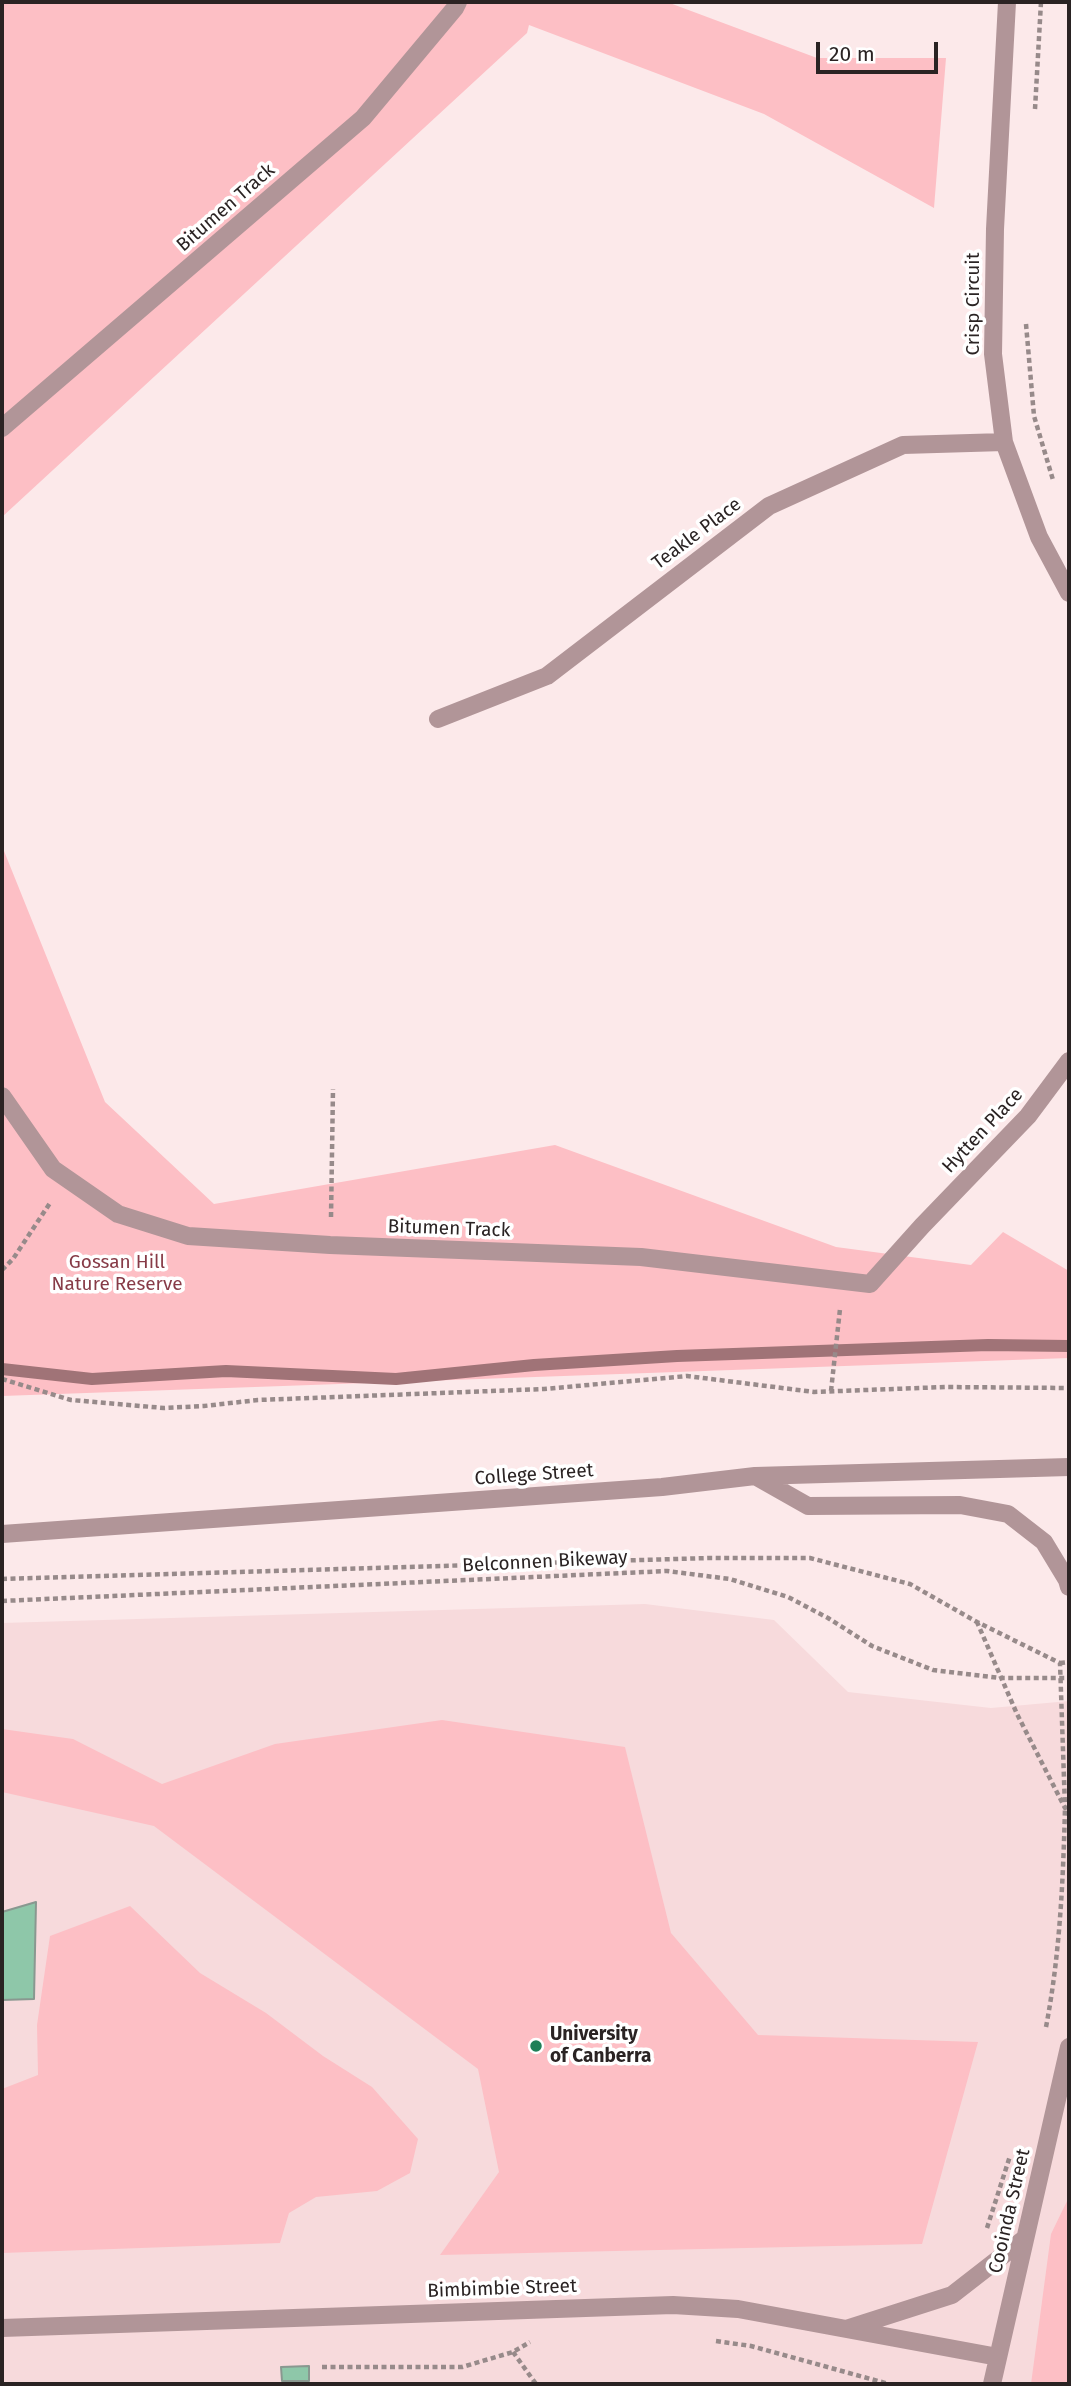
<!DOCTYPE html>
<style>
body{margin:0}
#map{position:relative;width:1071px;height:2386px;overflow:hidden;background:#fce9ea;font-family:"Fira Sans",sans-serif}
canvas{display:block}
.frame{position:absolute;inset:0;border:4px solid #2a2323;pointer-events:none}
.scale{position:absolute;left:816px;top:42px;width:122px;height:32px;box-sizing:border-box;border:4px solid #2a2323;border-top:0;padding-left:9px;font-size:21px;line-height:24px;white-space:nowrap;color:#2a2323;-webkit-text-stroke:5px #fff;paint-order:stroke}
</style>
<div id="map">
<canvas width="1071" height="2386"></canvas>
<div class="frame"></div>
<div class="scale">20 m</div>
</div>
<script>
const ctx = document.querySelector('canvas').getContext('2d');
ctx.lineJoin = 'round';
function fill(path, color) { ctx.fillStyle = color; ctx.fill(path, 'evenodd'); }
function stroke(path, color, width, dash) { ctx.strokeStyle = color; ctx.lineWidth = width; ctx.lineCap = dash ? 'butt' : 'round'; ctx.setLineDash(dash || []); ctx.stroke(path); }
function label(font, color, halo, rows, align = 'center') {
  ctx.font = font + ' "Fira Sans",sans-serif'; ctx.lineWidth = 7; ctx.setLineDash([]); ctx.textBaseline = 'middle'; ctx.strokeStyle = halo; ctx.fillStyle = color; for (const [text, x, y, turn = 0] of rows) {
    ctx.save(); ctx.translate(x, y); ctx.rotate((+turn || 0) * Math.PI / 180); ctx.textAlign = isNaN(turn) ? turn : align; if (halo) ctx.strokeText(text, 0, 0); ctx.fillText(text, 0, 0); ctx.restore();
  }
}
fill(new Path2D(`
 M645,1604L774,1620L848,1692L991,1708L1069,1701V2384H2V1623Z`), '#f7dadc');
fill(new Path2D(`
 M2,2H667L817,58H946L934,208L764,114L529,25L527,33L2,517Z
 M2,846L105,1102L214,1204L555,1145L836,1247L971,1265L1003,1232L1069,1271V1358L2,1396Z
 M442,1720L625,1747L671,1933L758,2035L978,2042L922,2244L440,2255L499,2172L478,2069L154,1826L2,1792V1729L73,1739L162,1784L275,1744Z
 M130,1906L200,1973L266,2013L323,2056L372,2087L418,2139L410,2173L377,2191L316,2197L289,2213L280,2243L2,2253V2089L38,2075L37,2025L50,1936Z
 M1069,2197V2384H1031L1051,2234Z`), '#fdbfc5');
stroke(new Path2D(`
 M2,1369L92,1379L226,1371L396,1379L534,1365L677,1356L988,1345L1069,1346`), '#a07377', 12);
const building = new Path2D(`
 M36,1902L34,1999L2,2000V1912Z
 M309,2366V2381H282L281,2367Z`);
fill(building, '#8ec7a9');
stroke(building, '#899890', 2);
stroke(new Path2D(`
 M1035,109L1041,2
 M1026,324L1034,416L1053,480
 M331,1217L333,1089
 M2,1270L13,1259L50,1203
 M2,1379L71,1400L164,1408L204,1406L258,1400L544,1389L687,1376L814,1392L945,1387L1069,1388
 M831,1391L840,1309
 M2,1579L709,1558H810L910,1584L977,1622L1060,1663L1065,1808L1017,1714L977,1622
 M2,1601L667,1571L730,1579L788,1597L828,1618L872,1646L933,1670L1000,1678H1069
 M1060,1663L1069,1662
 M1046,2027C1060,1954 1063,1882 1065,1808
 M987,2228L1010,2156
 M716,2341L751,2346L889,2384
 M513,2352L536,2384
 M322,2367H462L513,2352L530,2342`), '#978a8a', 4.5, [5, 3.5]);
stroke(new Path2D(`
 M1007,2L995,229L993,354L1004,442L1039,537L1069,593
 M2,428L363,118L455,8L458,2
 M438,719L547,676L769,506L903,445L1004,442
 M2,1096L53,1169L118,1214L188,1236L330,1245L641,1257L870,1284L922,1226L1028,1116L1069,1061
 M755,1476L808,1506L960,1505L1008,1514L1044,1542L1067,1580L1069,1587
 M2,1534L662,1487L755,1476L1069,1467
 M2,2328L673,2305L738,2309L998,2357
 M849,2328L952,2295L1024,2239
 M992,2384L1069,2047`), '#b19598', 18);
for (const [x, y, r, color] of [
 [536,2046,7,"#1e7f57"]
]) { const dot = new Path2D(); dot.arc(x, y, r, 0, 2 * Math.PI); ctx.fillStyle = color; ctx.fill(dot); stroke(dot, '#fff', 2.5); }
label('19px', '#2a2323', '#fff', [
 ["Bitumen Track",226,208,-41],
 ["Crisp Circuit",974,304,-90],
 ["Teakle Place",697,534,-37],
 ["Hytten Place",983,1131,-47],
 ["Bitumen Track",449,1229,2],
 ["College Street",534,1475,-4],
 ["Belconnen Bikeway",545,1562,-3],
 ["Cooinda Street",1010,2211,-77],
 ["Bimbimbie Street",502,2289,-2]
]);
label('19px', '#873b47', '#fff', [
 ["Gossan Hill",117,1263],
 ["Nature Reserve",117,1285]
]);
label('bold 19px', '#2a2323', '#fff', [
 ["University",550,2035],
 ["of Canberra",550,2057]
], 'left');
</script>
